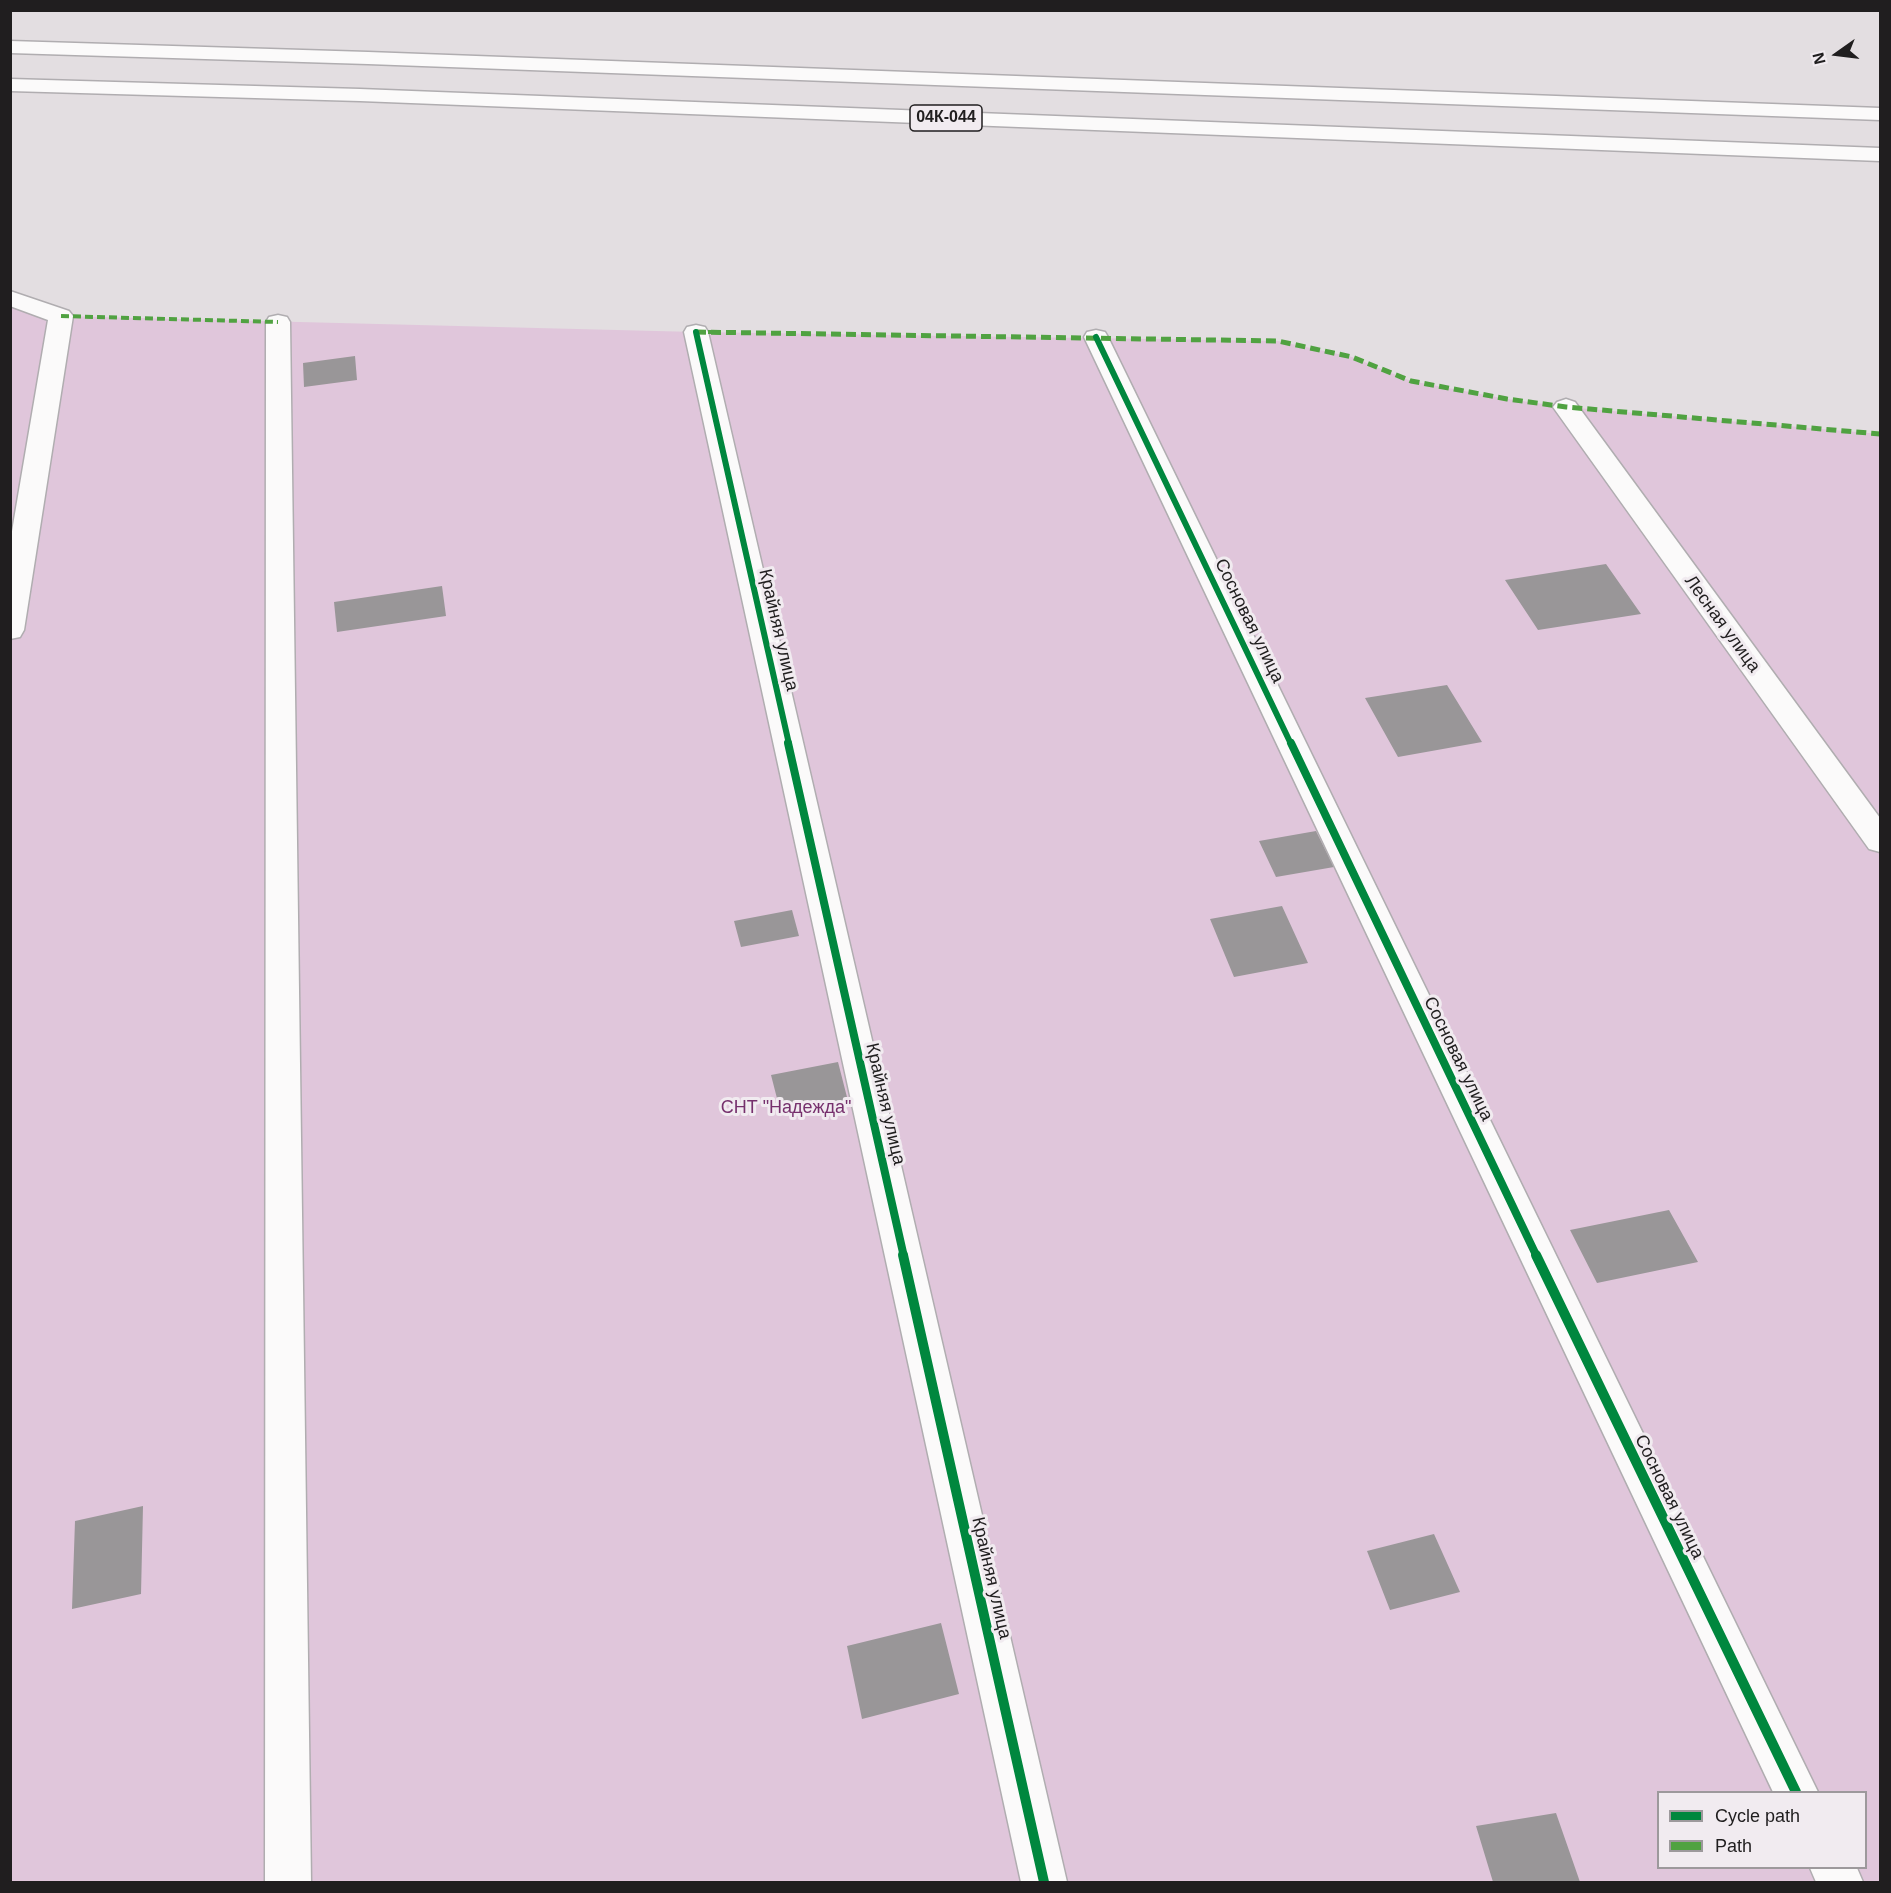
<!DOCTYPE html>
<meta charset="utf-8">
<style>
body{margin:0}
#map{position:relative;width:1891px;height:1893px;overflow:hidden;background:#e3dee1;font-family:Helvetica,sans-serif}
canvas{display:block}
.frame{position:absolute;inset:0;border:12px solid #201e1f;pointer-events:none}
.legend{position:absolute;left:1657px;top:1791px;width:210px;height:78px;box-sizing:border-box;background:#f1ebf0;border:2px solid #9d999c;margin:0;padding:8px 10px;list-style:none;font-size:18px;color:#201e1f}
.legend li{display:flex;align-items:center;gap:12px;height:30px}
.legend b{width:30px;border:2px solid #9d999c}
.north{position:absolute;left:1807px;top:24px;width:60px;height:60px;-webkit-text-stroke:4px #f1ebf0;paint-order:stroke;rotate:256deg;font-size:16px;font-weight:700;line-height:24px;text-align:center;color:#201e1f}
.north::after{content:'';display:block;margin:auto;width:21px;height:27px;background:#201e1f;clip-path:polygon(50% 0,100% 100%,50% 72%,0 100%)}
</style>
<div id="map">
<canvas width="1891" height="1893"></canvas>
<div class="frame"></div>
<ul class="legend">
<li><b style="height:8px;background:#00873e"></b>Cycle path</li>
<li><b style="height:8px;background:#50a241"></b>Path</li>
</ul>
<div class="north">N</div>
</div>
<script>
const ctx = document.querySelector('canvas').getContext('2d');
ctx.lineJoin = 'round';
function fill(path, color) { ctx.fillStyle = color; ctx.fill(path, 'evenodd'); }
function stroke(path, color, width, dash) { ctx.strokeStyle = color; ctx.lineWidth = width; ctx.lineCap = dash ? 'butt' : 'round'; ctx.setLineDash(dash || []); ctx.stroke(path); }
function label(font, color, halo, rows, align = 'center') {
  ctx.font = font + ' Helvetica,sans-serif'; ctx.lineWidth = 6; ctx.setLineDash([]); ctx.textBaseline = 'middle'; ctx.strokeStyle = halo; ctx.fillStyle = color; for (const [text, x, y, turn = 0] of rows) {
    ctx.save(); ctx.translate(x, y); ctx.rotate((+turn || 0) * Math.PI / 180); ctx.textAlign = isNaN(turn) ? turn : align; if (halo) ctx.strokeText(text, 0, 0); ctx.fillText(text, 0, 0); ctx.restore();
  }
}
fill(new Path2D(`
 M11,298L61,316L696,332L1278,341L1352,357L1411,381L1507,399L1566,407L1880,434V1882H11ZM1658,1792H1866V1868H1658Z`), '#e0c6db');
fill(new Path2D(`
 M355,356L357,380L304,387L303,363Z
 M1606,564L1641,614L1538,630L1505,580Z
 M442,586L446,616L337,632L334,602Z
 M1447,685L1482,742L1398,757L1365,698Z
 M1316,831L1334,867L1276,877L1259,841Z
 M1282,906L1308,963L1234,977L1210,919Z
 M792,910L799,936L741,947L734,921Z
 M838,1062L848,1101L781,1114L771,1075Z
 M1669,1210L1698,1262L1597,1283L1570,1230Z
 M143,1506L141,1594L72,1609L75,1521Z
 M1434,1534L1460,1592L1390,1610L1367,1551Z
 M941,1623L959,1694L862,1719L847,1646Z
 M1556,1813L1580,1882H1493L1476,1826Z`), '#999698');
const minor = new Path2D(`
 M10,291L69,311L73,316L24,630L20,637L10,639V543L48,320L10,306Z
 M278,315L287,317L290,322L311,1882H265L266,322L269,317Z
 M696,325L705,327L708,332L1067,1882H1021L684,332L687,327Z
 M1096,330L1105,332L1108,337L1818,1792H1773L1084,337L1087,332Z
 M1566,399L1575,402L1880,818V852L1869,849L1553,407L1557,402Z
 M1810,1868H1857L1863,1882H1816Z`);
const major = new Path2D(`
 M10,41L368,52L1880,108V120L368,64L10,53Z
 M10,79L360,89L1880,148V161L360,101L10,91Z`);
stroke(minor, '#b0adb0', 3);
stroke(major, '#b0adb0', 3);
fill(minor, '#fbfafa');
fill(major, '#fbfafa');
stroke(new Path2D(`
 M61,316L278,322
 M696,332H712`), '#50a241', 4, [8, 4]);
stroke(new Path2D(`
 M696,332L1278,341L1352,357L1411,381L1507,399L1566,407L1880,434`), '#50a241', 5, [10, 5]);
stroke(new Path2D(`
 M696,332L789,744
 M1096,337L1291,744`), '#00873e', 6);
stroke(new Path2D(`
 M788,743L904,1257
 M1291,743L1537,1257`), '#00873e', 8);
stroke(new Path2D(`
 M903,1255L1044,1882
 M1536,1255L1796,1792`), '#00873e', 10);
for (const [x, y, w] of [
 [946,118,72]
]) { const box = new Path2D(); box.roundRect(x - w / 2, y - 13, w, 26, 4.5); ctx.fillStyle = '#f1ebf0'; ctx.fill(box); stroke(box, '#201e1f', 1.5); }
label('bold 16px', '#201e1f', null, [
 ["04К-044",946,118]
]);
label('18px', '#201e1f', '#f1ebf0', [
 ["Сосновая улица",1249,621,64],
 ["Лесная улица",1722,624,54],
 ["Крайняя улица",778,630,77],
 ["Сосновая улица",1458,1059,64],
 ["Крайняя улица",885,1104,77],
 ["Сосновая улица",1669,1497,64],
 ["Крайняя улица",991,1578,77]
]);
label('18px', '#76306d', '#f1ebf0', [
 ["СНТ \"Надежда\"",786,1108]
]);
</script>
